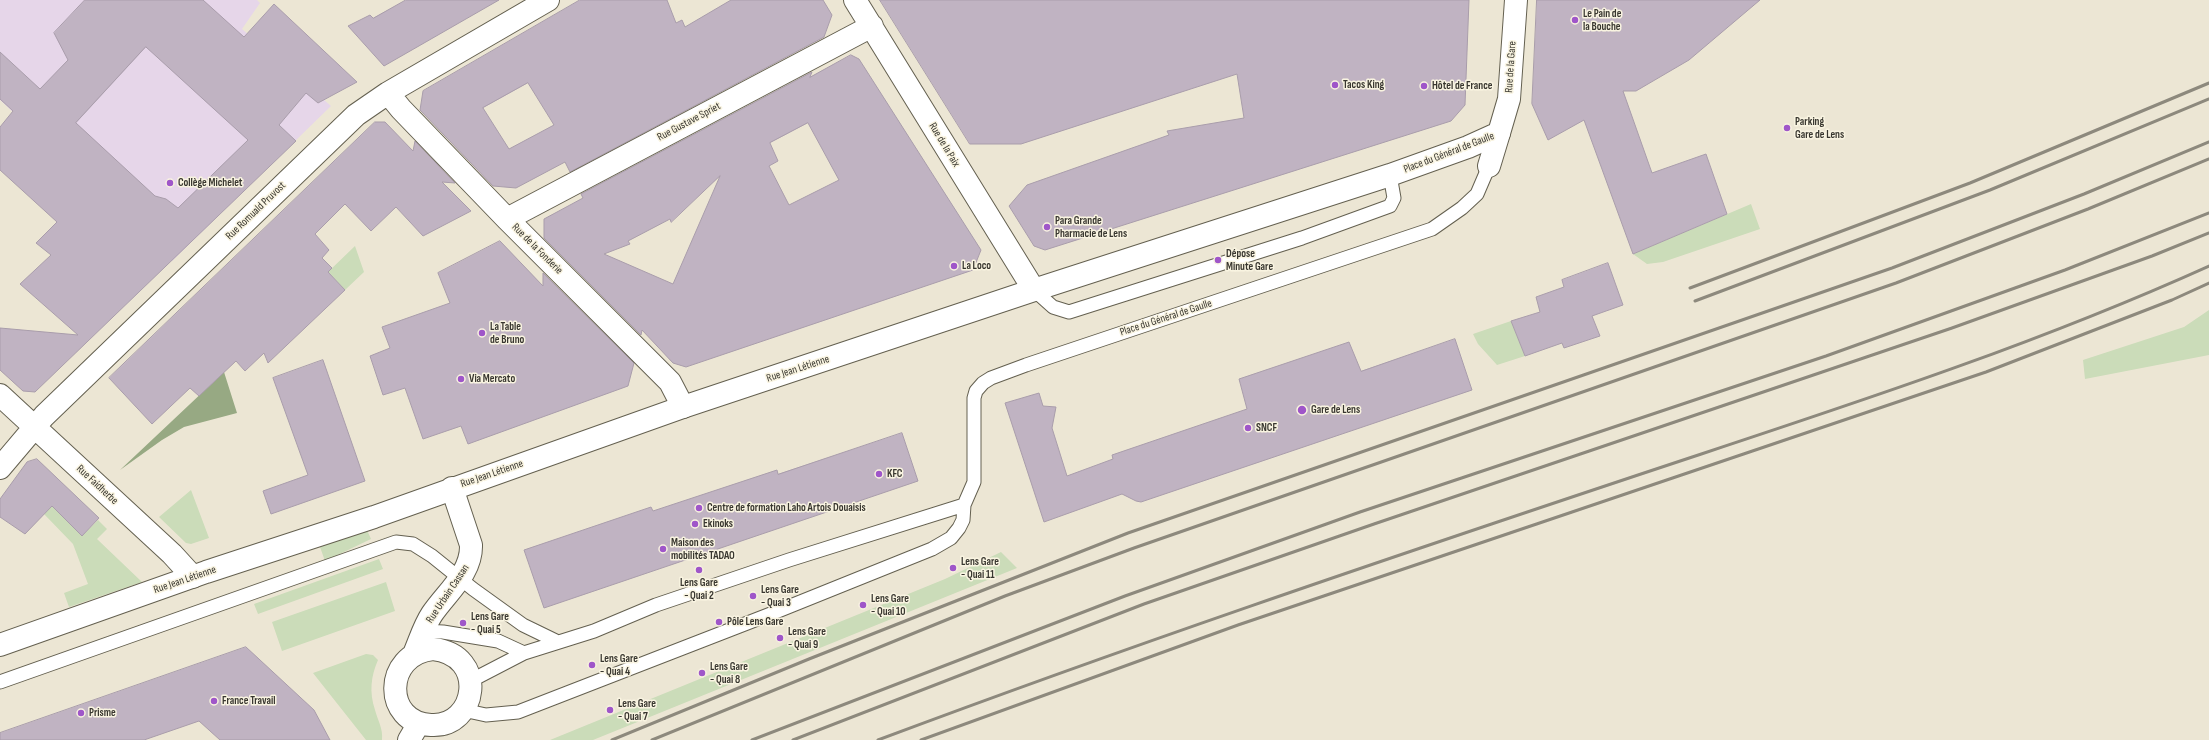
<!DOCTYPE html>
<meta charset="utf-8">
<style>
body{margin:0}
canvas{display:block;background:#ece6d4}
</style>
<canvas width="2209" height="740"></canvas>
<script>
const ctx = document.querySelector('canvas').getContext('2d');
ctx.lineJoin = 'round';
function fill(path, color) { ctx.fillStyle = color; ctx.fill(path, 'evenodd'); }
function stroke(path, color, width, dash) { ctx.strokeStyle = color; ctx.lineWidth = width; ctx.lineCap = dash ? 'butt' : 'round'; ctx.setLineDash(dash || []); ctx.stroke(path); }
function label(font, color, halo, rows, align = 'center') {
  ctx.font = font + ' "Sofia Sans Condensed",sans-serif'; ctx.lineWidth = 3; ctx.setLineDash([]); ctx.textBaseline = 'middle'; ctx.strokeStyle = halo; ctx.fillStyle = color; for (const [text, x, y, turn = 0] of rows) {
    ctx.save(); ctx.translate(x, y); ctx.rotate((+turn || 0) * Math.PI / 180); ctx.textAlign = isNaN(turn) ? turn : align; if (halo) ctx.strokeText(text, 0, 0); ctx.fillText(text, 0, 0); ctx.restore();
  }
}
fill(new Path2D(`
 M0,0H257L260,3L242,29L331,106L172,261L0,100Z`), '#e6d6e9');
fill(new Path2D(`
 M1751,204L1760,229L1663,262L1647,264L1633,254Z
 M355,246L364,272L345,290L328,272Z
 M2209,310V355L2085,379L2083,360L2184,327Z
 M1511,321L1525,356L1497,365L1478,344L1473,334Z
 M191,490L209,538L191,544L186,543L159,517Z
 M52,506L82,536L98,520L107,529L97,539L142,582L69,607L64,593L88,584L73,544L44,514Z
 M367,530L371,539L325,561L320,547Z
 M1001,552L1017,568L593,740H550L945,579Z
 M379,559L383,569L258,614L254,604Z
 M386,582L395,611L282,651L272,622Z
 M366,654L373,655L378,660C371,676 369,692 375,710C378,721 383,728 382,740H366L313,673Z`), '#cbdcb9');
fill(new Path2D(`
 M224,372L237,413L184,427L162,440L120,470Z`), '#97a983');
const building = new Path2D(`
 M85,0H203L244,37L274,4L357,82L318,103L306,93L279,125L296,141L35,392L23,391L0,370V328L78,335L20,284L51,255L36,243L57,222L0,170V127L13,111L0,99V52L40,89L68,60L54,33ZM146,47L248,140L178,208L166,199L155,196L76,123Z
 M406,0H499L384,66L348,26L370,15L373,18Z
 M580,0H667L676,23L682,20L685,27L731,0H823L832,15L824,37L570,172L565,162L516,188L493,186L420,110L423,91ZM528,83L554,125L509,149L483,108Z
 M880,0H1469L1465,105L1451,121L1045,250L1034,246L1009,206L1027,185L1169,135L1167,131L1244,118L1237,74L1021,144H970Z
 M1537,0H1760L1689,60L1636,91H1623L1652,173L1706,154L1727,214L1633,254L1584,120L1548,140L1532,104Z
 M851,55L859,59L981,250L973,270L686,367L673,363L642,330L641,335L544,238V219L583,198L581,194L812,72L810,77ZM808,123L839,180L789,205L769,166L778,161L770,143ZM720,176L673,284L604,254L630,244L628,241L670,219L671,222Z
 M375,122H385L413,151L415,141L455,183L442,182L471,211L423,236L396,207L371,231L345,204L315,234L329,250L322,258L332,268L328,272L345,290L268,363L264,353L245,371L236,361L199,396L190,388L152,424L109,378Z
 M500,241L543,286V273L634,363L628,386L468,444L461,426L423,439L405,388L383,395L370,356L390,348L382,327L450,303L438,273Z
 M1608,263L1623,305L1592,316L1600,336L1564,348L1562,343L1525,356L1511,321L1540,312L1536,297L1564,287L1562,280Z
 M1455,339L1472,390L1141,502L1136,501L1122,494L1044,522L1005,403L1039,393L1043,406L1056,407L1052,428L1067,476L1113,459L1112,455L1247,409L1239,379L1349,342L1361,371Z
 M323,360L365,481L271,514L263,491L308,475L273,378Z
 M902,433L918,481L544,608L524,550L651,507L653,511L777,470L778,474Z
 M37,459L99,518L82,536L52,506L25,534L0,517V499L27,462Z
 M246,647L314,710L330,740H220L199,721L144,740H0V733Z`);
fill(building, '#c0b3c2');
stroke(building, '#a99dab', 1);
const lane = new Path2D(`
 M1034,290L1053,307L1069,312L1302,238L1390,206L1394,198L1390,175
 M424,631L443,632L498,641L524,653
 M472,680L524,653L594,631L656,605L789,560L964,505
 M0,682L396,542L413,544L432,556L473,589L523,625L558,642
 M463,710L486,715L518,712L768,615L932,549L951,538L959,528L963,520L964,505L974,482V398L976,391L983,383L991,378L1026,365L1432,229L1462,208L1477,194L1489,166`);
const street = new Path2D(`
 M855,0L1034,290
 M388,93L401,109L507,219L670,382L683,407
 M1489,166L1499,133
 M507,219L872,26
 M0,395L172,554L193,577
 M0,468L44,416L356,115L388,93L548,0
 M433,649C489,655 477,728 431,725C383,723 383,654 433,649Z
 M414,654C420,640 424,626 432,614C447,592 472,573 471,545L452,488
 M409,740L419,723`);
const secondary = new Path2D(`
 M0,645L206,572L374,517L683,407L1034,290L1390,175L1468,147L1499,133L1509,99L1516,0`);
stroke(lane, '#646050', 15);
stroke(street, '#646050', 24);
stroke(secondary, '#646050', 24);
stroke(lane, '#fff', 13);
stroke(street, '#fff', 22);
stroke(secondary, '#fff', 22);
stroke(new Path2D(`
 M1690,288L1970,183L2209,83
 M1695,301L1990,190L2209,99
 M612,740L809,659L1128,533L1892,268L2084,194L2209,142
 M652,740L1005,596L1134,548L1896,283L2088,209L2209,159
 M752,740L1125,596L1360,512L1826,356L2065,270L2209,213
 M793,740L1144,604L1374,524L1952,328L2152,256L2209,233
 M878,740C1126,647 1377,562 1629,478C1824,413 2021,351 2209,266
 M921,740L1238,625L1986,372L2172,300L2209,283`), '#8d897d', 3);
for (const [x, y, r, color] of [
 [1575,20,4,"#9f56c9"],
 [1335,85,4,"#9f56c9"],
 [1424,86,4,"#9f56c9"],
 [1787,128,4,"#9f56c9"],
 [170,183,4,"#9f56c9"],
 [1047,227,4,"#9f56c9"],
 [1218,260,4,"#9f56c9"],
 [954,266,4,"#9f56c9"],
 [482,333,4,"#9f56c9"],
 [461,379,4,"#9f56c9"],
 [1302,410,5,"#9f56c9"],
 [1248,428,4,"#9f56c9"],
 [879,474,4,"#9f56c9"],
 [699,508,4,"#9f56c9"],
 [695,524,4,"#9f56c9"],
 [663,549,4,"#9f56c9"],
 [953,568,4,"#9f56c9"],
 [699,570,4,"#9f56c9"],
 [753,596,4,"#9f56c9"],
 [863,605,4,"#9f56c9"],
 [719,622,4,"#9f56c9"],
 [463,623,4,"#9f56c9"],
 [780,638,4,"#9f56c9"],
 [592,665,4,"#9f56c9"],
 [702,673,4,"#9f56c9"],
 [214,701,4,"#9f56c9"],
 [610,710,4,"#9f56c9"],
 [81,713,4,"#9f56c9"]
]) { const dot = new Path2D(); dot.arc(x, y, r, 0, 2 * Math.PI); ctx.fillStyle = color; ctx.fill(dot); stroke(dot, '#f9f4e1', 1.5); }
label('bold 11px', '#38362f', '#f9f4e1', [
 ["Le Pain de",1583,14],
 ["la Bouche",1583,27],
 ["Tacos King",1343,85],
 ["Hôtel de France",1432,86],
 ["Parking",1795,122],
 ["Gare de Lens",1795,135],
 ["Collège Michelet",178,183],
 ["Para Grande",1055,221],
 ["Pharmacie de Lens",1055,234],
 ["Dépose",1226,254],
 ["Minute Gare",1226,267],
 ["La Loco",962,266],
 ["La Table",490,327],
 ["de Bruno",490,340],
 ["Via Mercato",469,379],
 ["Gare de Lens",1311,410],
 ["SNCF",1256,428],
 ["KFC",887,474],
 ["Centre de formation Laho Artois Douaisis",707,508],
 ["Ekinoks",703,524],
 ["Maison des",671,543],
 ["mobilités TADAO",671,556],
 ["Lens Gare",961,562],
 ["- Quai 11",961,575],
 ["Lens Gare",699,583,"center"],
 ["- Quai 2",699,596,"center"],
 ["Lens Gare",761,590],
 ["- Quai 3",761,603],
 ["Lens Gare",871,599],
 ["- Quai 10",871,612],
 ["Lens Gare",471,617],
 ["- Quai 5",471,630],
 ["Pôle Lens Gare",727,622],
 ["Lens Gare",788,632],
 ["- Quai 9",788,645],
 ["Lens Gare",600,659],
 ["- Quai 4",600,672],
 ["Lens Gare",710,667],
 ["- Quai 8",710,680],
 ["France Travail",222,701],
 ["Lens Gare",618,704],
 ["- Quai 7",618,717],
 ["Prisme",89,713]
], 'left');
label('11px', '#38362f', '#f9f4e1', [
 ["Rue de la Gare",1511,67,-86],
 ["Rue Gustave Spriet",689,122,-28],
 ["Rue de la Paix",944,145,59],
 ["Place du Général de Gaulle",1449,153,-21],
 ["Rue Romuald Pruvost",256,211,-44],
 ["Rue de la Fonderie",537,249,45],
 ["Place du Général de Gaulle",1166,318,-18],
 ["Rue Jean Létienne",798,369,-18],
 ["Rue Jean Létienne",492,474,-19],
 ["Rue Faidherbe",97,485,43],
 ["Rue Jean Létienne",185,580,-19],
 ["Rue Urbain Cassan",448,594,-56]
]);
</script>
